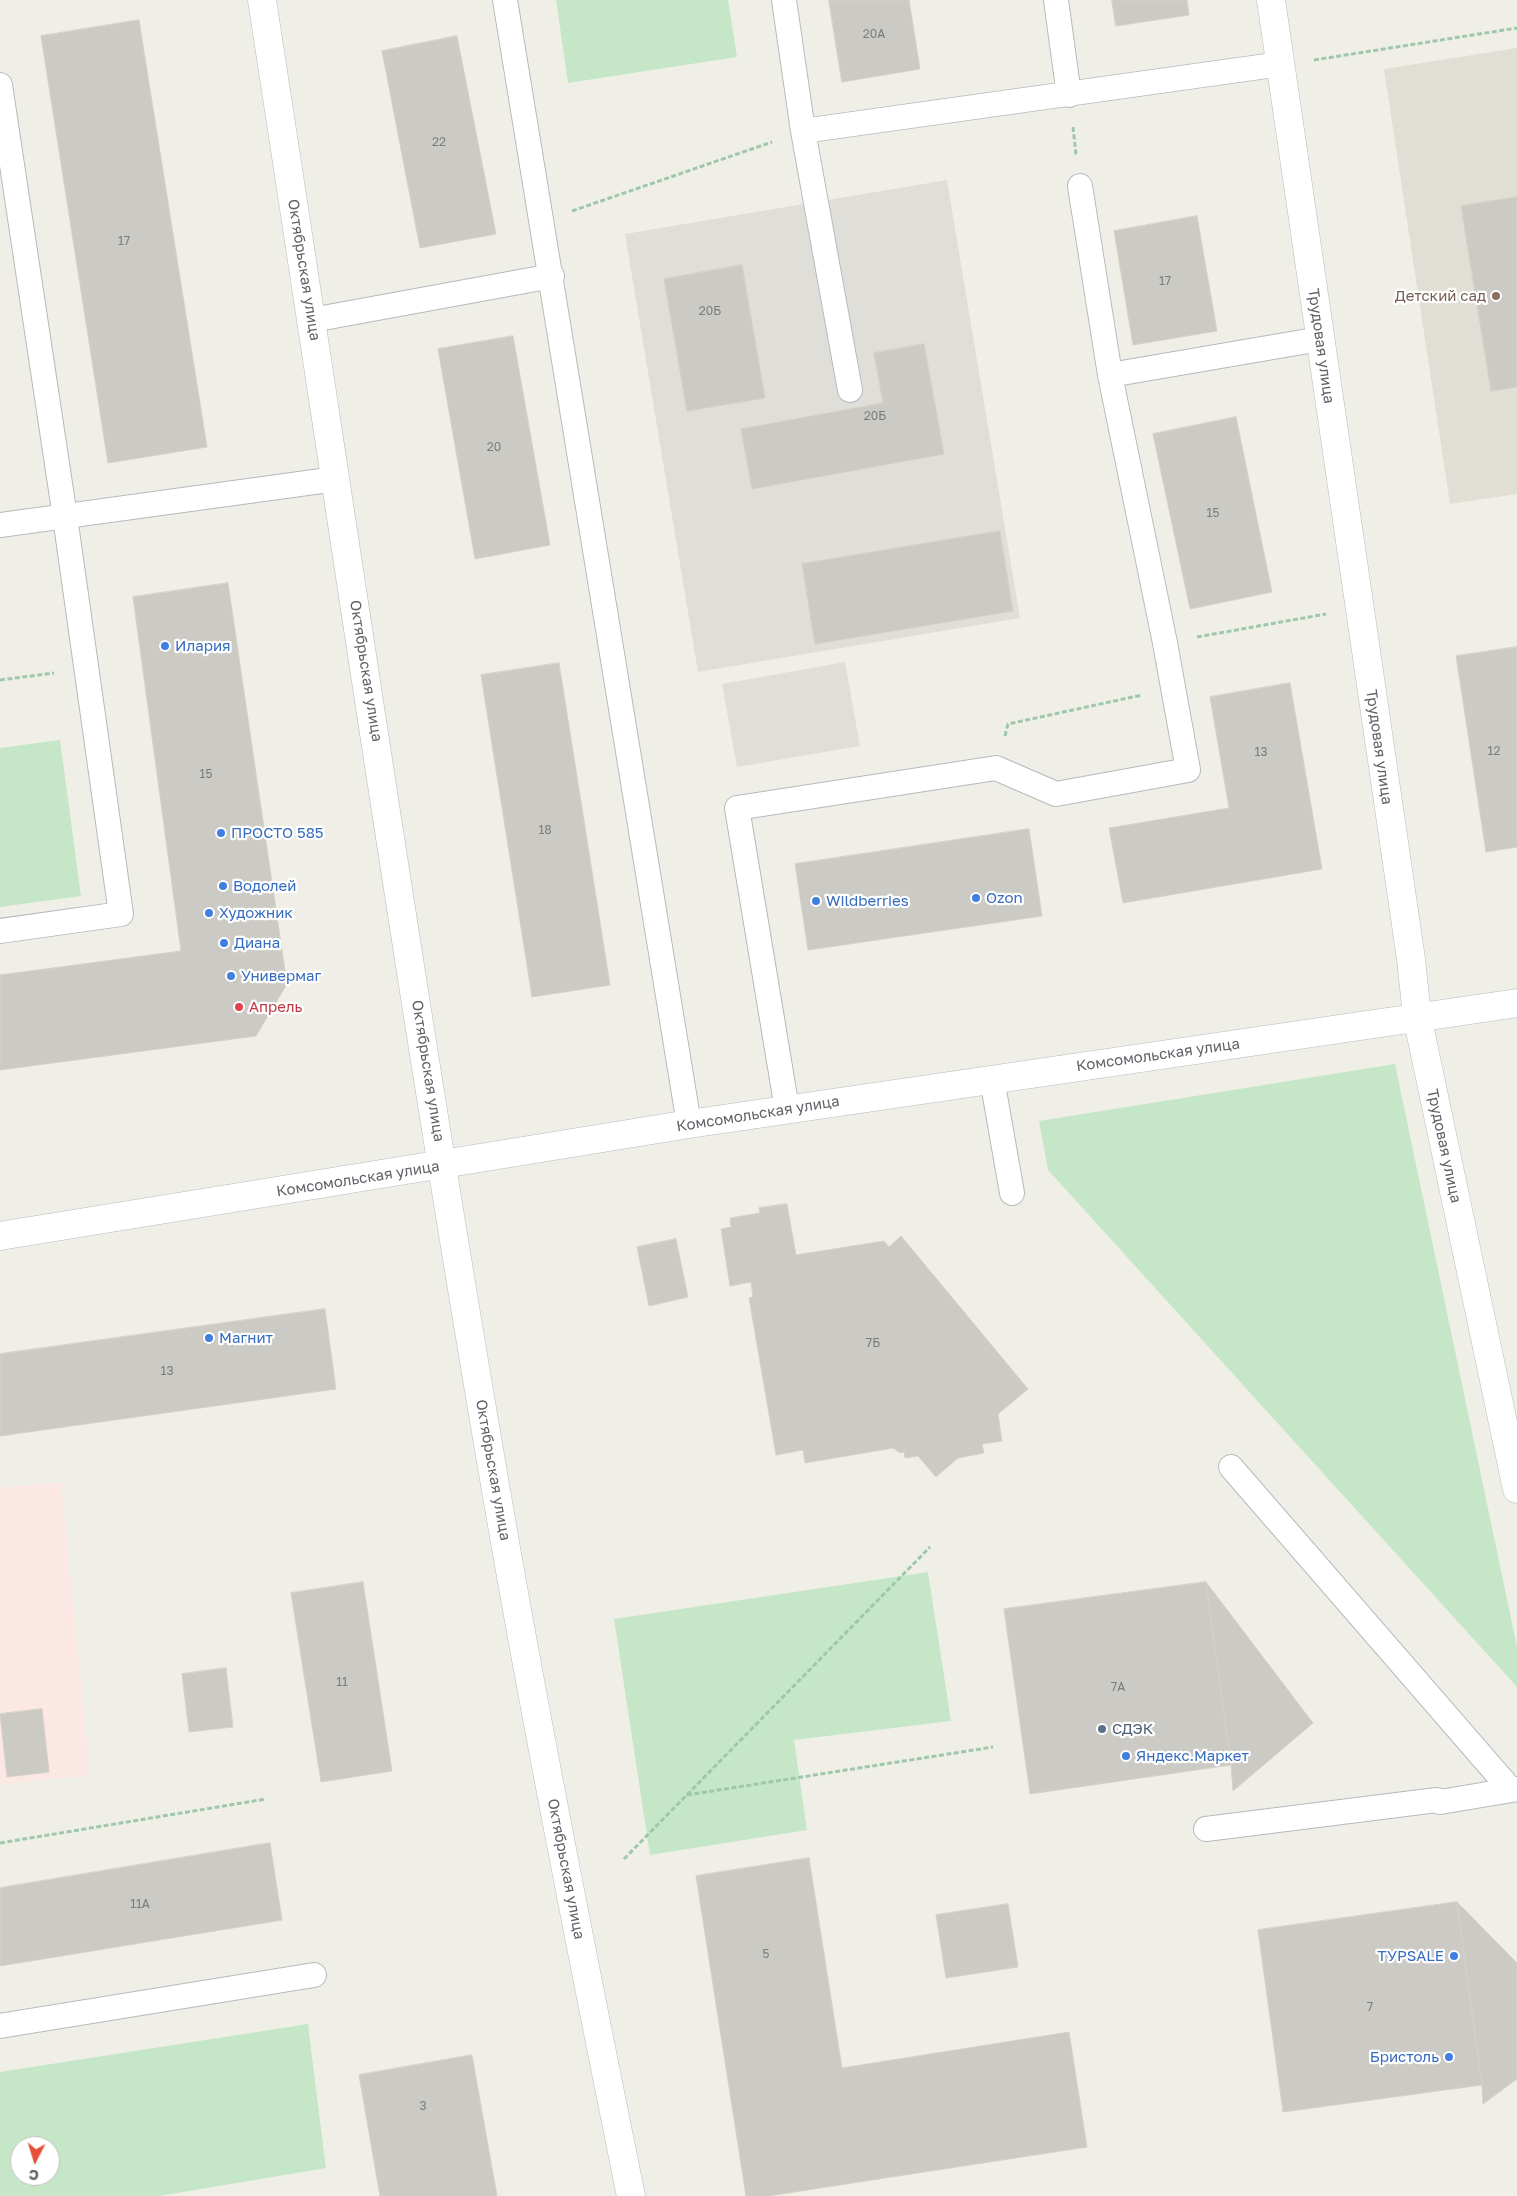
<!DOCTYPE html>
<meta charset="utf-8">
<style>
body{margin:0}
#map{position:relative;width:1517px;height:2196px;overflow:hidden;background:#f0efe7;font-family:"Golos Text",sans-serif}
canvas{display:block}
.north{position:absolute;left:10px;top:2136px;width:50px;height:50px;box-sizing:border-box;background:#fff;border:1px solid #bfc0c2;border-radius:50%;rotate:185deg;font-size:14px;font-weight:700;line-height:20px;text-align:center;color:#5f6267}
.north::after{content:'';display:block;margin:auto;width:18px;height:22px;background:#e64f38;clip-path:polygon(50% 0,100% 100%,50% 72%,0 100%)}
</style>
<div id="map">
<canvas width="1517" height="2196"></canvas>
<div class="north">С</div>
</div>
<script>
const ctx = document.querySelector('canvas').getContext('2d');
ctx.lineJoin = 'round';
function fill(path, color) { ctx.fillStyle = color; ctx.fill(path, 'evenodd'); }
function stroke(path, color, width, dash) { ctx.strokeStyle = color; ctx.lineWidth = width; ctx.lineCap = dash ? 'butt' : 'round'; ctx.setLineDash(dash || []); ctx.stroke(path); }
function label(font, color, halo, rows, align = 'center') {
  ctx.font = font + ' "Golos Text",sans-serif'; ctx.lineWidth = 4.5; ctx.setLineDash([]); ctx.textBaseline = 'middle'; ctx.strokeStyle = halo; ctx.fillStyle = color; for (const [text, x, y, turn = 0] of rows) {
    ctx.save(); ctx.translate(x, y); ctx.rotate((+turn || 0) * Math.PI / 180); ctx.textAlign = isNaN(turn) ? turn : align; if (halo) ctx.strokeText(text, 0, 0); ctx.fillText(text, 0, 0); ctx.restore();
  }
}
fill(new Path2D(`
 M947,180L1020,618L698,672L625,234Z
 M845,662L860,746L737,767L722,684Z`), '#dfded9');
fill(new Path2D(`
 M1517,48V494L1450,504L1384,69Z`), '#e0ded5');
fill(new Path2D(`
 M61,1482L90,1775L0,1785V1488Z`), '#fbe8e5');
fill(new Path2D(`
 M556,0H728L737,57L568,83Z
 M60,740L81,896L0,907V748Z
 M1395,1064L1517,1647V1687L1048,1170L1039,1121Z
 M928,1572L951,1721L794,1740L807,1830L650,1855L614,1619Z
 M308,2024L326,2168L159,2196H0V2072ZM20,2146H50V2176H20Z`), '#c5e7c7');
const building = new Path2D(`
 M829,0H909L920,69L842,82Z
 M1112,0H1187L1189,15L1116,26Z
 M139,20L207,447L108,463L41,36Z
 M457,36L496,234L420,248L382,51Z
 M1517,197V387L1491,391L1461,206Z
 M1197,216L1217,331L1133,345L1114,231Z
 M742,265L765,398L687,411L664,279Z
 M513,336L550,545L475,559L438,349Z
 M924,344L944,454L752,489L741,429L883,403L874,353Z
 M1236,417L1272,592L1190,609L1153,434Z
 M1000,531L1013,611L815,644L802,564Z
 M228,583L287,984L256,1036L0,1070V975L181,951L133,597Z
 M1517,647V847L1486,852L1456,656Z
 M559,663L610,985L532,997L481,675Z
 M1290,683L1322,869L1123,903L1109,828L1229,808L1210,697Z
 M1029,829L1042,916L808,950L795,864Z
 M787,1204L796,1255L884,1241L889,1247L901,1236L1028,1389L998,1414L1002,1441L982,1444L984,1453L958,1458L936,1477L918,1456L905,1458L904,1452L900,1453L893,1448L805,1463L803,1450L776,1455L749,1298L753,1297L751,1282L730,1286L721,1229L731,1227L730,1218L760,1213L759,1208Z
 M676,1239L688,1297L649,1306L637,1247Z
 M325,1309L336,1389L0,1436V1354Z
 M363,1582L392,1771L321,1782L291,1593Z
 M1206,1582L1231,1765L1030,1794L1004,1609Z
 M1206,1582L1313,1723L1233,1791L1231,1765Z
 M226,1668L233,1727L189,1732L182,1674Z
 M42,1709L49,1772L7,1777L0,1714Z
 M270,1843L282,1920L0,1966V1888Z
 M809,1858L842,2068L1069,2032L1087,2147L768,2196H746L696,1876Z
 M1457,1902L1482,2085L1283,2112L1258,1930Z
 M1457,1902L1517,1963V2079L1483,2104L1482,2085Z
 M1008,1904L1018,1967L946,1978L936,1915Z
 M472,2055L497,2196H380L359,2075Z`);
fill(building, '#cccac4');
stroke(building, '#d5d1c6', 1);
const service = new Path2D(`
 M505,0L689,1124
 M784,0L803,131L1281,64
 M1056,0L1069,95
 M0,85L65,517L121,914L0,931
 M803,131L850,390
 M1080,186L1110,375
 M312,320L552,276
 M0,525L336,479
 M992,1079L1012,1193
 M787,1109L737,808L996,768L1056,794L1188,770L1165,643L1110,375L1320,339
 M1231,1467L1511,1790
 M1440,1802L1517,1789
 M1206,1829L1437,1800
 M0,2026L314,1975`);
const minor = new Path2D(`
 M262,0C342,516 416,1033 506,1548C544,1764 587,1980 631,2196
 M1271,0L1411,959L1417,1016L1517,1489`);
const tertiary = new Path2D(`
 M0,1236L689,1124L1517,1003`);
stroke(service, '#b7b9bd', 26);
stroke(minor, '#b7b9bd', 29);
stroke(tertiary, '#b7b9bd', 29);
stroke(new Path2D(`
 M1314,60L1517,28
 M1073,127L1076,155
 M572,211L772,142
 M1197,637L1326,614
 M0,680L54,673
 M1005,736L1008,724L1142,695
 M687,1795L993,1747
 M0,1843L266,1799
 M624,1859L930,1547`), '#9ec7ac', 3, [5, 2.5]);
stroke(service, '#fff', 24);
stroke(minor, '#fff', 28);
stroke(tertiary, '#fff', 28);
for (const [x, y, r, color] of [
 [1496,296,5,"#8d6e63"],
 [165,646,5,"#3f7fe0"],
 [221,833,5,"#3f7fe0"],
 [223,886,5,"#3f7fe0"],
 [976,898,5,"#3f7fe0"],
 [816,901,5,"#3f7fe0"],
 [209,913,5,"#3f7fe0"],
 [224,943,5,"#3f7fe0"],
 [231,976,5,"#3f7fe0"],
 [239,1007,5,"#e0444e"],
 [209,1338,5,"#3f7fe0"],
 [1102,1729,5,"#5c6f8a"],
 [1126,1756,5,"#3f7fe0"],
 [1454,1956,5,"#3f7fe0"],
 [1449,2057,5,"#3f7fe0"]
]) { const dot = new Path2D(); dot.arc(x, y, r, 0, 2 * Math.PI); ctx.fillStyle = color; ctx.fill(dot); stroke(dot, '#fff', 2); }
label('12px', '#7a7c7e', null, [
 ["20А",874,34],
 ["22",439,142],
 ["17",124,241],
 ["17",1165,281],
 ["20Б",710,311],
 ["20Б",875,416],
 ["20",494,447],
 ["15",1213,513],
 ["12",1494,751],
 ["13",1261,752],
 ["15",206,774],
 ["18",545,830],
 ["7Б",873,1343],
 ["13",167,1371],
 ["11",342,1682],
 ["7А",1118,1687],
 ["11А",140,1904],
 ["5",766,1954],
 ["7",1370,2007],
 ["3",423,2106]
]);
label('15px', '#5f6267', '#fff', [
 ["Октябрьская улица",304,270,81],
 ["Трудовая улица",1321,346,82],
 ["Октябрьская улица",366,671,81],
 ["Трудовая улица",1379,747,82],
 ["Комсомольская улица",1158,1055,-8],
 ["Октябрьская улица",428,1071,81],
 ["Комсомольская улица",758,1114,-9],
 ["Трудовая улица",1444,1146,78],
 ["Комсомольская улица",358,1179,-9],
 ["Октябрьская улица",493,1470,80],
 ["Октябрьская улица",566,1869,79]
]);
label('15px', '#785e54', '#fff', [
 ["Детский сад",1486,296]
], 'right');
label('15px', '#366cbe', '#fff', [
 ["Илария",175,646],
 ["ПРОСТО 585",231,833],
 ["Водолей",233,886],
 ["Ozon",986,898],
 ["Wildberries",826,901],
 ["Художник",219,913],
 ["Диана",234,943],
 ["Универмаг",241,976],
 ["Магнит",219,1338],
 ["Яндекс.Маркет",1136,1756],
 ["ТУРSALE",1444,1956,"right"],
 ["Бристоль",1439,2057,"right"]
], 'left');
label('15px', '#be3a42', '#fff', [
 ["Апрель",249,1007]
], 'left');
label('15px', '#4e5e75', '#fff', [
 ["СДЭК",1112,1729]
], 'left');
</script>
